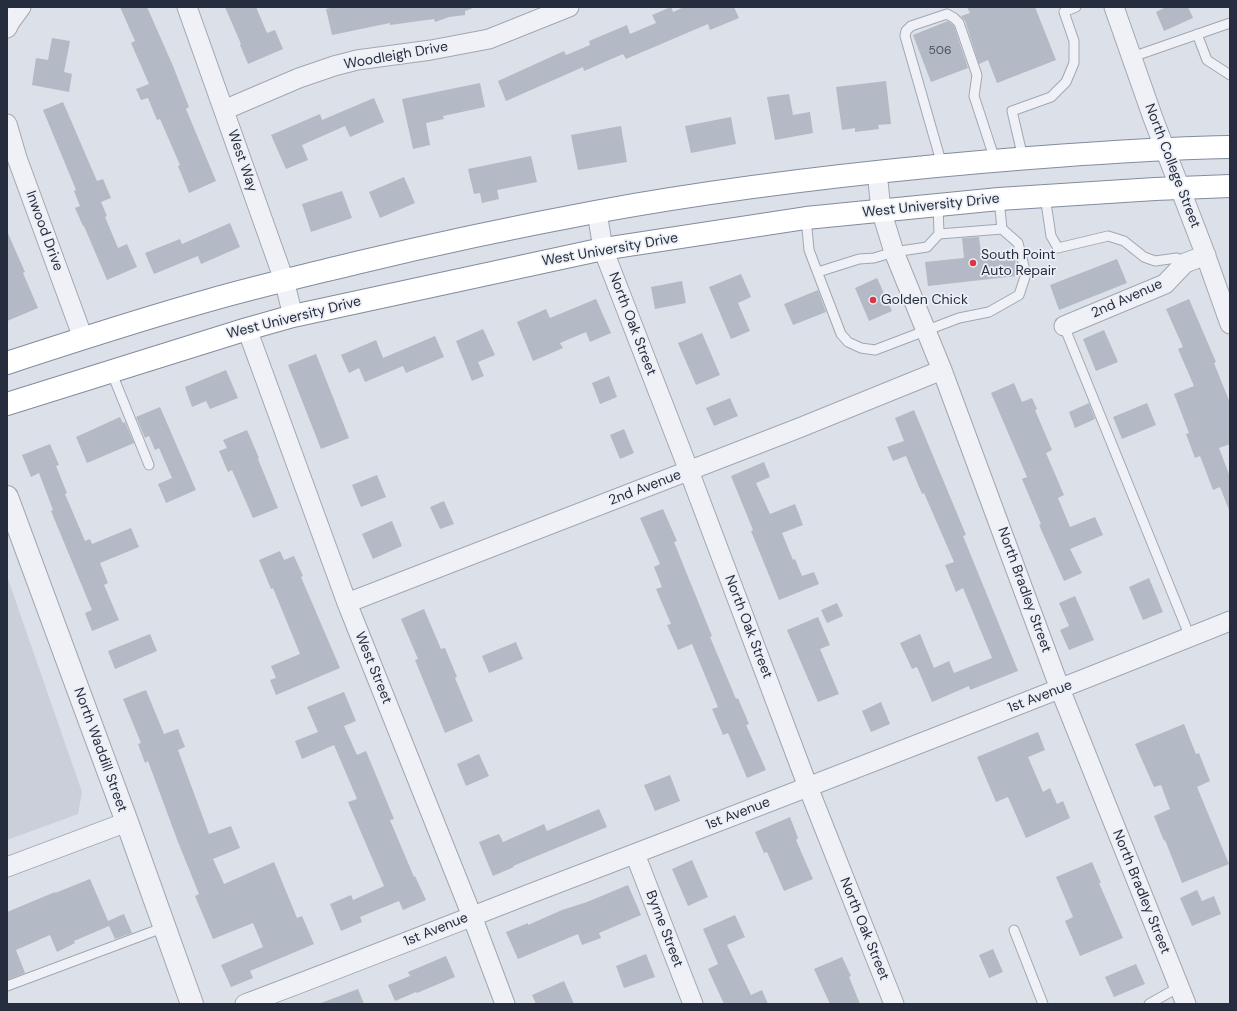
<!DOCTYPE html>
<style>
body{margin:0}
#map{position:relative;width:1237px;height:1011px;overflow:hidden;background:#dce0e8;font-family:"DM Sans",sans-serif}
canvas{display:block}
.frame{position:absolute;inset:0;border:8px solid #252d3f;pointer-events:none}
</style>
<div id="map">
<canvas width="1237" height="1011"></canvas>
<div class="frame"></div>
</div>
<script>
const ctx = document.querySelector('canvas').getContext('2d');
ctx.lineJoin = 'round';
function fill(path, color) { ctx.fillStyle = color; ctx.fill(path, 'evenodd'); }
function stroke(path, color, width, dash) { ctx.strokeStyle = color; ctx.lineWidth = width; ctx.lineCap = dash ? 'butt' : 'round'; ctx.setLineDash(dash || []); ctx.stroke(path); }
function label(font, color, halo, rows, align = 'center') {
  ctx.font = font + ' "DM Sans",sans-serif'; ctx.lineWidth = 3.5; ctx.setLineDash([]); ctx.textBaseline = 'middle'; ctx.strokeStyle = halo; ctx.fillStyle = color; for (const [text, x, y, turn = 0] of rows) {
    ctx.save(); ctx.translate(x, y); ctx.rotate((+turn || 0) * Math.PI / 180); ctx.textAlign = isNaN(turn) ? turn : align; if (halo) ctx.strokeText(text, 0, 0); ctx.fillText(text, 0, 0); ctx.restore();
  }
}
fill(new Path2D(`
 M7,576L82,792L78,814L7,840Z`), '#cacfda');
fill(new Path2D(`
 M120,7H147L173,66L189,107L186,109L216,181L189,193L178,166L180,165L160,119L157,120L148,98L141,100L136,89L149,84L131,43L135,41Z
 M225,7H256L267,33L275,30L283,49L248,64L240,45L241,44Z
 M334,7H473V8L465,11V15L449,17L435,22L434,19L390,25V23L332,35L326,9Z
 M671,7L673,12L684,7H734L739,18L710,30L708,24L626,59L623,54L584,71L583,67L506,101L498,81L564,51L566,55L590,45L589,41L627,25L630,34L656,23L652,15Z
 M967,7H1035L1056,60L997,83L988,60L979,64L965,21L961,16L970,13Z
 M1166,7H1188L1193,18L1164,31L1156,12Z
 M948,21L954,26L968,68L931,82L913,35Z
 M52,38L70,41L64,72L72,74L69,92L32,85L36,58L48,60Z
 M886,81L891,124L878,125L879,129L855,132V128L842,130L836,87Z
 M480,83L485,107L443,116L444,119L426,123L430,145L413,149L402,99Z
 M789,94L793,115L810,112L813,133L775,140L767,97Z
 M374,98L384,122L350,137L345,126L302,145L308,160L286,169L271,135L320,114L322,120Z
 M63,102L97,181L103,179L111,198L101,202L107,216L105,217L118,248L127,244L137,267L107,280L84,226H83L75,208L80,206L74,191L76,190L43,110Z
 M731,117L736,144L691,153L685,126Z
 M621,126L627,162L578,170L571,135Z
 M531,156L537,182L497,190L499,199L482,203L480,193L474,194L468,169Z
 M404,177L415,203L380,218L369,192Z
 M342,191L352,218L311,232L302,204Z
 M230,223L240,247L201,264L198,256L154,274L145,253L180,239L182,244Z
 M7,231L17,254L25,272L23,273L38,308L7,321Z
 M979,237L981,253L1014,250L1017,276L928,286L925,262L964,258L962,238Z
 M1117,259L1127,283L1059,310L1050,285Z
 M741,274L751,297L738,303L750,331L731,339L709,287Z
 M877,278L892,311L869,321L855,288Z
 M682,281L686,303L655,309L651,287Z
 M818,290L826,312L793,325L784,304Z
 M596,299L611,333L590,342L586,332L560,343L563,348L533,361L517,322L546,309L550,318Z
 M1189,299L1216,362L1214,363L1230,403V444L1219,448L1230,477V510H1229L1220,487L1213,490L1200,456L1195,458L1186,434L1189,433L1174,394L1194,386L1178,349L1183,347L1166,309Z
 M483,329L495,355L478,362L484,376L472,381L456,341Z
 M1104,330L1118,362L1096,371L1083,339Z
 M702,333L720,375L696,385L678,343Z
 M435,336L444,357L406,373L403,366L365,382L359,368L349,373L341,355L376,340L383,358Z
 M316,354L349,438L321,449L288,365Z
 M226,370L238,398L210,409L206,401L192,407L185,387Z
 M609,376L617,397L600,404L592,383Z
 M1014,383L1022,402L1032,398L1037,409L1035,410L1052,450L1046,453L1064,495L1058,498L1070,527L1095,517L1103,535L1070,549L1082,573L1064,581L1039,525L1041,524L1022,479L1027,477L991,393Z
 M730,398L738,416L714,426L706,408Z
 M1089,403L1095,419L1075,428L1069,412Z
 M1147,403L1156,425L1122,439L1113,417Z
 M160,407L196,490L166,503L158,484L172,478L159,448L155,450L149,436L145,438L136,417Z
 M914,410L966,535L963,536L1018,671L970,690L969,686L932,702L917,667L912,669L900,643L920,634L934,668L949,661L954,673L992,658L963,588L956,592L945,565L954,562L924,493L922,494L906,456L893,461L887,447L904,441L895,418Z
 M120,417L123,423L125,422L134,443L87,463L76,437Z
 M624,429L634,453L620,459L610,435Z
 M247,430L259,458L258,459L278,508L253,518L232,470L228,472L219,451L227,448L223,440Z
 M50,444L59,465L56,466L67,493L65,494L85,541L90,539L92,544L131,528L139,547L100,563L108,583L104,585L119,620L92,631L85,613L92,610L51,511L53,510L39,473L31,477L22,455Z
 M764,462L770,477L756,483L770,514L795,504L803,525L782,533L793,560L795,559L802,576L814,572L819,584L779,600L751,531L753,530L731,476Z
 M377,475L386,497L361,507L352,485Z
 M444,501L454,524L440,529L430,507Z
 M663,509L677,541L674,542L712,636L710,637L736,699L738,698L749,724L746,725L766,770L747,778L728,733L723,735L712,709L718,707L692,644L678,650L667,625L671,624L656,589L662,587L654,567L660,564L640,518Z
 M392,521L402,546L373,559L362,534Z
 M280,551L284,560L294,556L303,576L301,577L340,668L276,695L270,680L276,678L271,666L300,654L273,588L271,589L259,560Z
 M1149,578L1163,612L1143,620L1129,587Z
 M1075,596L1094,640L1069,650L1060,630L1069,626L1059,603Z
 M837,603L843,616L827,623L821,610Z
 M424,609L441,649L445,648L457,677L455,678L473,721L445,733L415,660L418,659L401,619Z
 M818,617L830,645L820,649L839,694L818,702L787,630Z
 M150,634L157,651L115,669L108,651Z
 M516,642L523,659L489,673L482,656Z
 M146,690L164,734L178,729L185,747L178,750L209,834L231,826L240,848L213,859L224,884L274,862L297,918L302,916L314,944L250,971L253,978L231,987L221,965L263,947L253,923L213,939L195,896L199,894L178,842L148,761L145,763L138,744L141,743L123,699Z
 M344,692L356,721L344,726L357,755L366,751L394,819L390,820L414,877L415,876L426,900L403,910L399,901L360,917L362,922L341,931L330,904L351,895L353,900L384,886L348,802L357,799L334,745L302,759L295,741L318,732L307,707Z
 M881,702L890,724L871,732L862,711Z
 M1184,724L1196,754L1199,753L1210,781L1197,787L1229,864L1182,883L1165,840L1164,841L1154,816L1170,809L1161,785L1154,787L1135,744Z
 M1038,732L1045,750L1028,757L1043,792L1050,788L1057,804L1063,801L1070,818L1026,838L1008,797L996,802L977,757Z
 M479,754L489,776L466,786L457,764Z
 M670,775L680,801L655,811L644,785Z
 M599,809L607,827L513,866L514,867L493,876L479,842L499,834L503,842L544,824L547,831Z
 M790,817L798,838L796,840L813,879L784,891L767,852L764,853L755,832Z
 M692,860L708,897L688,906L672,869Z
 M1092,862L1101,883H1099L1123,938L1080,956L1065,921L1073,917L1056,877Z
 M90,879L108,921L124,914L132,933L115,939L109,926L74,941L75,943L57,952L50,935L16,950L25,973L7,980V912L55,892V893Z
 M628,885L641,915L599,933L601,938L582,945L578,934L518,959L506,932L528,923V925L562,910L587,902Z
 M1197,890L1202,901L1214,896L1221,914L1192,926L1180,898Z
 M735,915L745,937L727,945L751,995L762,990L768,1004H724L708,969L718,964L703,929Z
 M993,949L1003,972L989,978L979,955Z
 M646,954L655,977L624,988L616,966Z
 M446,956L455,977L417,993L416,992L395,1001L388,985L410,976L408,972Z
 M842,957L851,976L849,977L860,1004H830L814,969Z
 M1136,964L1145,984L1114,997L1105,977Z
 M564,981L574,1004H536L532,995Z
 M358,989L364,1004H321V1003Z`), '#b3b9c5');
const service = new Path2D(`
 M1197,34L1207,60L1230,75
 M1132,57L1230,23
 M1023,158L1012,111L1051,97L1066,82L1074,63V41L1064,12L1076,7
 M942,165L905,36L906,31L911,26L947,14L954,18L959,23L977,75L974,96L995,160
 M1045,196L1051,236L1058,248L1108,236L1124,241L1144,257L1155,261L1177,258L1185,263
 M806,218L809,250L841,334L848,342L861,348L875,350L959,318L989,312L1019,295L1026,274L1018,243L1002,229L999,199
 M939,234L1002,229
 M818,272L859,259L874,258L894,252L927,247L939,234L938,205
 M1064,326L1190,637
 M111,371L149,465
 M1014,930L1043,1004
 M7,986L165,927
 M1149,1004L1179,987`);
const minor = new Path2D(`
 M187,7L284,280L293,316
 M1114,7L1153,118L1203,248L1230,324
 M7,28L10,22L21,7
 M224,110L299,78L334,66L357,60L431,50L489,39L569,7
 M7,124L17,158L83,338
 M877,172L881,210L894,252L942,370L1060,689L1186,1004
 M597,212L603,249L689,471L808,787L894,1004
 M1064,326L1165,284L1185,263L1206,255
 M247,329L347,603L472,916L505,1004
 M347,603L799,428L942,370
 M635,854L693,1004
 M7,867L127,822
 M245,1004C341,968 437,930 532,893C765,804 998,714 1230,621`);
const tertiary = new Path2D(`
 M7,497L127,822L192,1004`);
const trunk = new Path2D(`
 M7,363C74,341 142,319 210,300C259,286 307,275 356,263C435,244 515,227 595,212C708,191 822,177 936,166C1034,157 1132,149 1230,147
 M7,404L247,329L293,316L603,249L806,218L999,199L1155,189L1230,186`);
stroke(service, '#a1a7b2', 11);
stroke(minor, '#a1a7b2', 21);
stroke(tertiary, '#a1a7b2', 24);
stroke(trunk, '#828ca0', 24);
stroke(service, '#eff1f6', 9);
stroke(minor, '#eff1f6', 19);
stroke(tertiary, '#eff1f6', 22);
stroke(trunk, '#fff', 22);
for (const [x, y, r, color] of [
 [973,263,4,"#da3445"],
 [873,300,4,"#da3445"]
]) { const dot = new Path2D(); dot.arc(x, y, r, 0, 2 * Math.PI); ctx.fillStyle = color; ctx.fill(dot); stroke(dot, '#eceff5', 1.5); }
label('12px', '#485060', null, [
 ["506",940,51]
]);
label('14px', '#252d3f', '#eceff5', [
 ["Woodleigh Drive",396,56,-10],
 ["West Way",242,161,71],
 ["North College Street",1172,166,69],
 ["West University Drive",931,206,-6],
 ["Inwood Drive",44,231,70],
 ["West University Drive",610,250,-10],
 ["2nd Avenue",1127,299,-24],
 ["West University Drive",294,318,-14],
 ["North Oak Street",632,324,69],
 ["2nd Avenue",645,488,-21],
 ["North Bradley Street",1024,590,70],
 ["North Oak Street",748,627,69],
 ["West Street",373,668,68],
 ["1st Avenue",1040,697,-21],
 ["North Waddill Street",100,750,70],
 ["1st Avenue",738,814,-21],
 ["North Bradley Street",1141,892,68],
 ["Byrne Street",664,929,69],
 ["North Oak Street",864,929,68],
 ["1st Avenue",436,930,-22]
]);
label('14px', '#252d3f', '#eceff5', [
 ["South Point",981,255],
 ["Auto Repair",981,271],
 ["Golden Chick",881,300]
], 'left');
</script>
